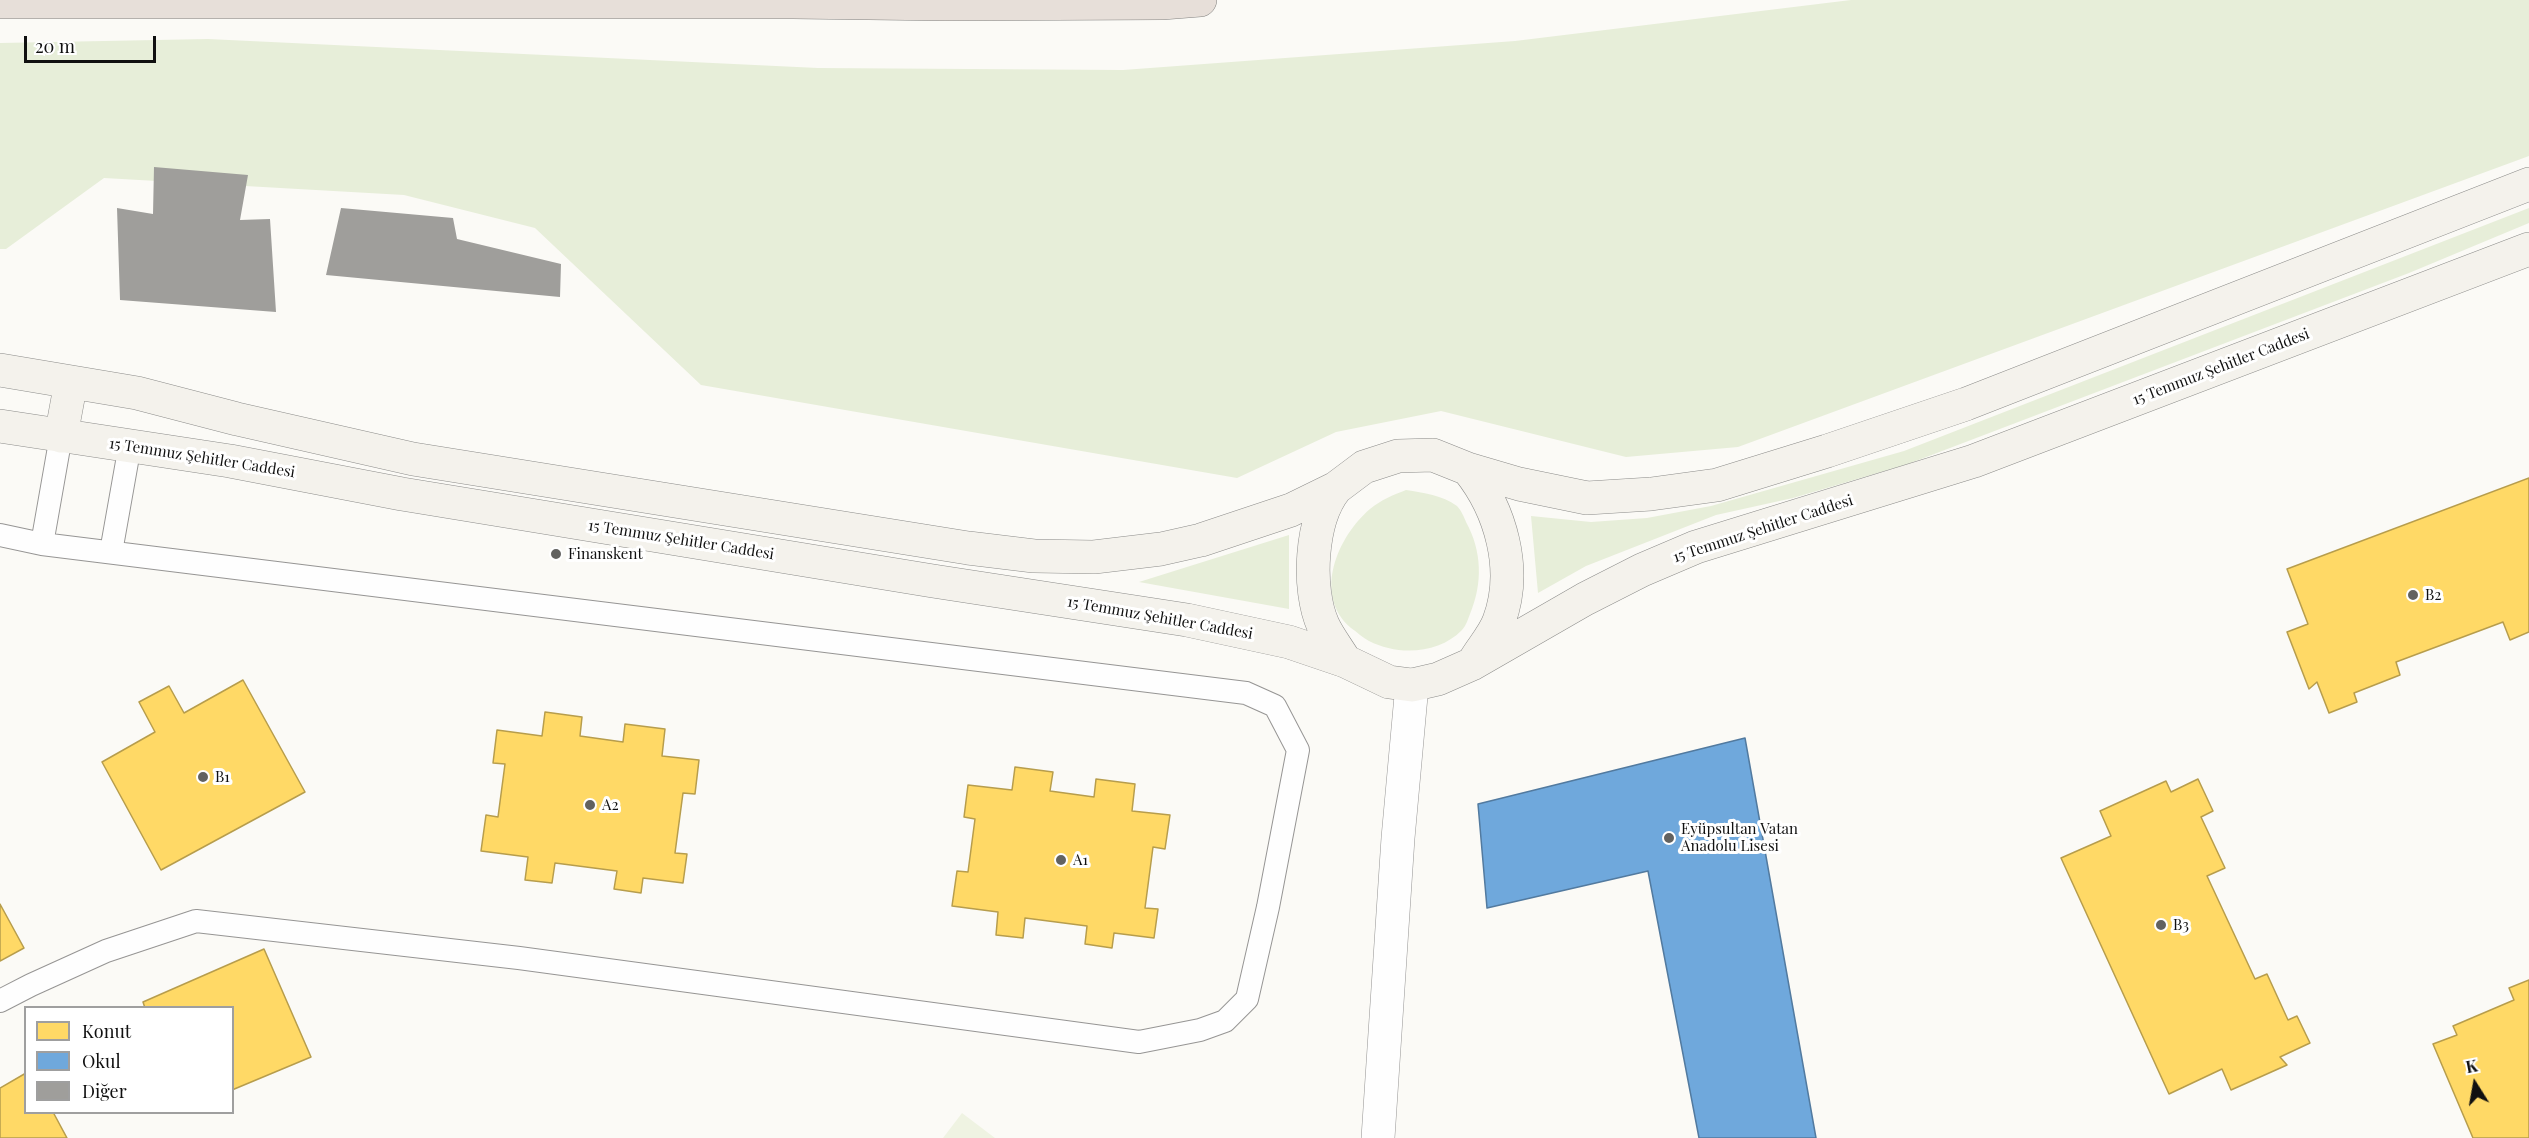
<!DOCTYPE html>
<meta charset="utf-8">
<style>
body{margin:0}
#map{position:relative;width:2529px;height:1138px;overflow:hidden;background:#fbfaf6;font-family:"Playfair Display",serif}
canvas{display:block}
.legend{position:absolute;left:24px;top:1006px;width:210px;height:108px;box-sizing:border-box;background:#fff;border:2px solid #9f9f9f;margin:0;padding:8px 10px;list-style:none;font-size:18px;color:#101010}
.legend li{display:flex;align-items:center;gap:12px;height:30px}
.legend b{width:30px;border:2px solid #9f9f9f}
.north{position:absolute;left:2445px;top:1054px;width:60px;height:60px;-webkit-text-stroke:4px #fff;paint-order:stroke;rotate:349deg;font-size:16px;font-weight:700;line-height:24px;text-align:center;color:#101010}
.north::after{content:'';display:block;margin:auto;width:21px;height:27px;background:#101010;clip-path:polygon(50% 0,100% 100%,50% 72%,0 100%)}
.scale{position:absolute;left:24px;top:36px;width:132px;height:27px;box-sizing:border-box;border:3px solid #101010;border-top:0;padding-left:8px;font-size:18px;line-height:21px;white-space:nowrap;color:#101010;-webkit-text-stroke:4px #fff;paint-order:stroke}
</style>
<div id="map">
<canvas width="2529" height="1138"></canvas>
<ul class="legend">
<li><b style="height:16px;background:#ffd966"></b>Konut</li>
<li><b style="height:16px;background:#6fa8dc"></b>Okul</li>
<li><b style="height:16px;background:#9f9e9b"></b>Diğer</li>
</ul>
<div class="north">K</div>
<div class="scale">20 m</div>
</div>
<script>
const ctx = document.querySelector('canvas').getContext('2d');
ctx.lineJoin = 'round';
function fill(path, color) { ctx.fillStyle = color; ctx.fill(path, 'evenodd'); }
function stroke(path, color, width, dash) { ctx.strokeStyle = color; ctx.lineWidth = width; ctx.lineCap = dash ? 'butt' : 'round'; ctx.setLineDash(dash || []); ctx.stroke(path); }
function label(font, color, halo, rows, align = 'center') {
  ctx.font = font + ' "Playfair Display",serif'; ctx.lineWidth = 6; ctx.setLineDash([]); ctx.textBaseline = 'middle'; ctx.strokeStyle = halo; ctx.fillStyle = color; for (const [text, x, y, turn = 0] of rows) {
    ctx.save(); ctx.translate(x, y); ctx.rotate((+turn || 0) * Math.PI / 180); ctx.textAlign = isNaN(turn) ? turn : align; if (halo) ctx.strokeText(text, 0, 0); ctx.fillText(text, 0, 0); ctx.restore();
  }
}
fill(new Path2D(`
 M1851,0H2529V156L1738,447L1626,457L1441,411L1336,432L1237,478L701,385L535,228L404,195L104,178L6,249H0V43L208,39L818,68L1123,70L1515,41Z
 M2529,208V223L2409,273L1908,464L1793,498L1716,515L1586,566L1538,593L1531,516L1591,522L1647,518L1711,506L1904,451Z
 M1406,490C1424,493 1442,495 1457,506C1461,510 1464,517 1466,522C1482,551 1483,583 1470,614C1468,619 1466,626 1462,630C1439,654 1398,656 1369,641C1363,638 1357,632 1351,628C1312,595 1338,536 1370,509C1381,500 1393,495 1406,490Z
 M1289,535V609L1139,582Z`), '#e7eed9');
fill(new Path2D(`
 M962,1113L995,1138H943Z`), '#eff3e2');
const homes = new Path2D(`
 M2529,478V632L2510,640L2503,622L2396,662L2400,675L2354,693L2357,702L2329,713L2317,682L2309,689L2287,632L2308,624L2287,569Z
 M243,680L305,792L161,870L102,762L155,732L139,702L169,686L184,713Z
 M545,712L582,717L580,736L623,742L625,724L665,729L662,756L699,760L695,794L683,793L675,853L687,854L683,883L643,878L641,893L614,889L617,871L555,863L552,883L525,880L528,857L481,851L486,815L498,817L505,764L493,763L497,730L542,736Z
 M1015,767L1053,772L1050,791L1094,797L1096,779L1135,784L1132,811L1170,815L1165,849L1153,847L1145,908L1158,909L1154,938L1114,933L1112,948L1085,944L1087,926L1025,918L1023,938L996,935L998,912L952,906L957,871L968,872L975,819L964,817L968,785L1012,790Z
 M2198,779L2213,811L2201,817L2225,868L2207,876L2255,979L2267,974L2288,1020L2297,1016L2310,1043L2280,1057L2287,1065L2231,1090L2222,1069L2169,1094L2061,858L2111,836L2100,811L2166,781L2171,792Z
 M0,904L24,948L0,961Z
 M264,949L311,1057L232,1090V1008H145L143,1002Z
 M2529,980V1138H2473L2433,1044L2457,1035L2453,1026L2514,1000L2509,988Z
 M26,1073V1112H53L67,1138H0V1088Z`);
fill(homes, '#ffd966');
stroke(homes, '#b79d4c', 1.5);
const schools = new Path2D(`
 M1745,738L1816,1138H1699L1648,871L1487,908L1478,804Z`);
fill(schools, '#6fa8dc');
stroke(schools, '#527a9f', 1.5);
fill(new Path2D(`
 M154,167L248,175L240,220L270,219L276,312L120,300L117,208L153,214Z
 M341,208L453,218L457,239L561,264L560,297L326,275Z`), '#9f9e9b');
const service = new Path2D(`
 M0,535L42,544L1246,693L1275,706L1298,750L1268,907L1247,999L1225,1021L1200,1030L1139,1042L519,958L196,921L106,951L31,985L0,1001
 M42,544L61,436
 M111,552L130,445`);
const minor = new Path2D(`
 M1378,1138L1398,838L1412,685`);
const secondary = new Path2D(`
 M0,370L137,393L237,419L413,459L968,548L1034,556L1094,557L1161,549L1201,540L1291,510L1336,488L1364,467L1398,456L1433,455L1468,469L1519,484L1587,498L1651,494L1717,485L1827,451L1966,404L2529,184
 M0,426L230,461L402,494L933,581L1187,620L1289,642L1345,661L1389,682L1412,685L1438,679L1472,664L1585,599L1642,570L1696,547L1974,461L2529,249
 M61,436L71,382
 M1468,469C1501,510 1518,570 1499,621C1494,635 1482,648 1475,660
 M1336,488C1310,520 1307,589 1323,625C1329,638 1338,649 1345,661`);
const motorway = new Path2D(`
 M0,2H793L945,4L1162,3L1200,0`);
stroke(service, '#969594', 24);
stroke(minor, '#969594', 34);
stroke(secondary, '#8c8c8a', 34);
stroke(motorway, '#838381', 34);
stroke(service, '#fefefe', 22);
stroke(minor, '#fefefe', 33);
stroke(secondary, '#f4f2ec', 33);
stroke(motorway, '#e7dfd9', 33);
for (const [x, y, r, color] of [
 [556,554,6,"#626260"],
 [2413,595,6,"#626260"],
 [203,777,6,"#626260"],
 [590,805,6,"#626260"],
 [1669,838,6,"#626260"],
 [1061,860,6,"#626260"],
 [2161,925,6,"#626260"]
]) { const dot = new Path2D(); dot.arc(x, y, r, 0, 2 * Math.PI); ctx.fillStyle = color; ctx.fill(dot); stroke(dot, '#fff', 2); }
label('15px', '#101010', '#fff', [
 ["15 Temmuz Şehitler Caddesi",2221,367,-21],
 ["15 Temmuz Şehitler Caddesi",202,458,9],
 ["15 Temmuz Şehitler Caddesi",1763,529,-18],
 ["15 Temmuz Şehitler Caddesi",681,540,9],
 ["15 Temmuz Şehitler Caddesi",1160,618,10]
]);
label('15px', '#101010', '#fff', [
 ["Finanskent",568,554],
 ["B2",2425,595],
 ["B1",215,777],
 ["A2",602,805],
 ["Eyüpsultan Vatan",1681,829],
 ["Anadolu Lisesi",1681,846],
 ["A1",1073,860],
 ["B3",2173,925]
], 'left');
</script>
